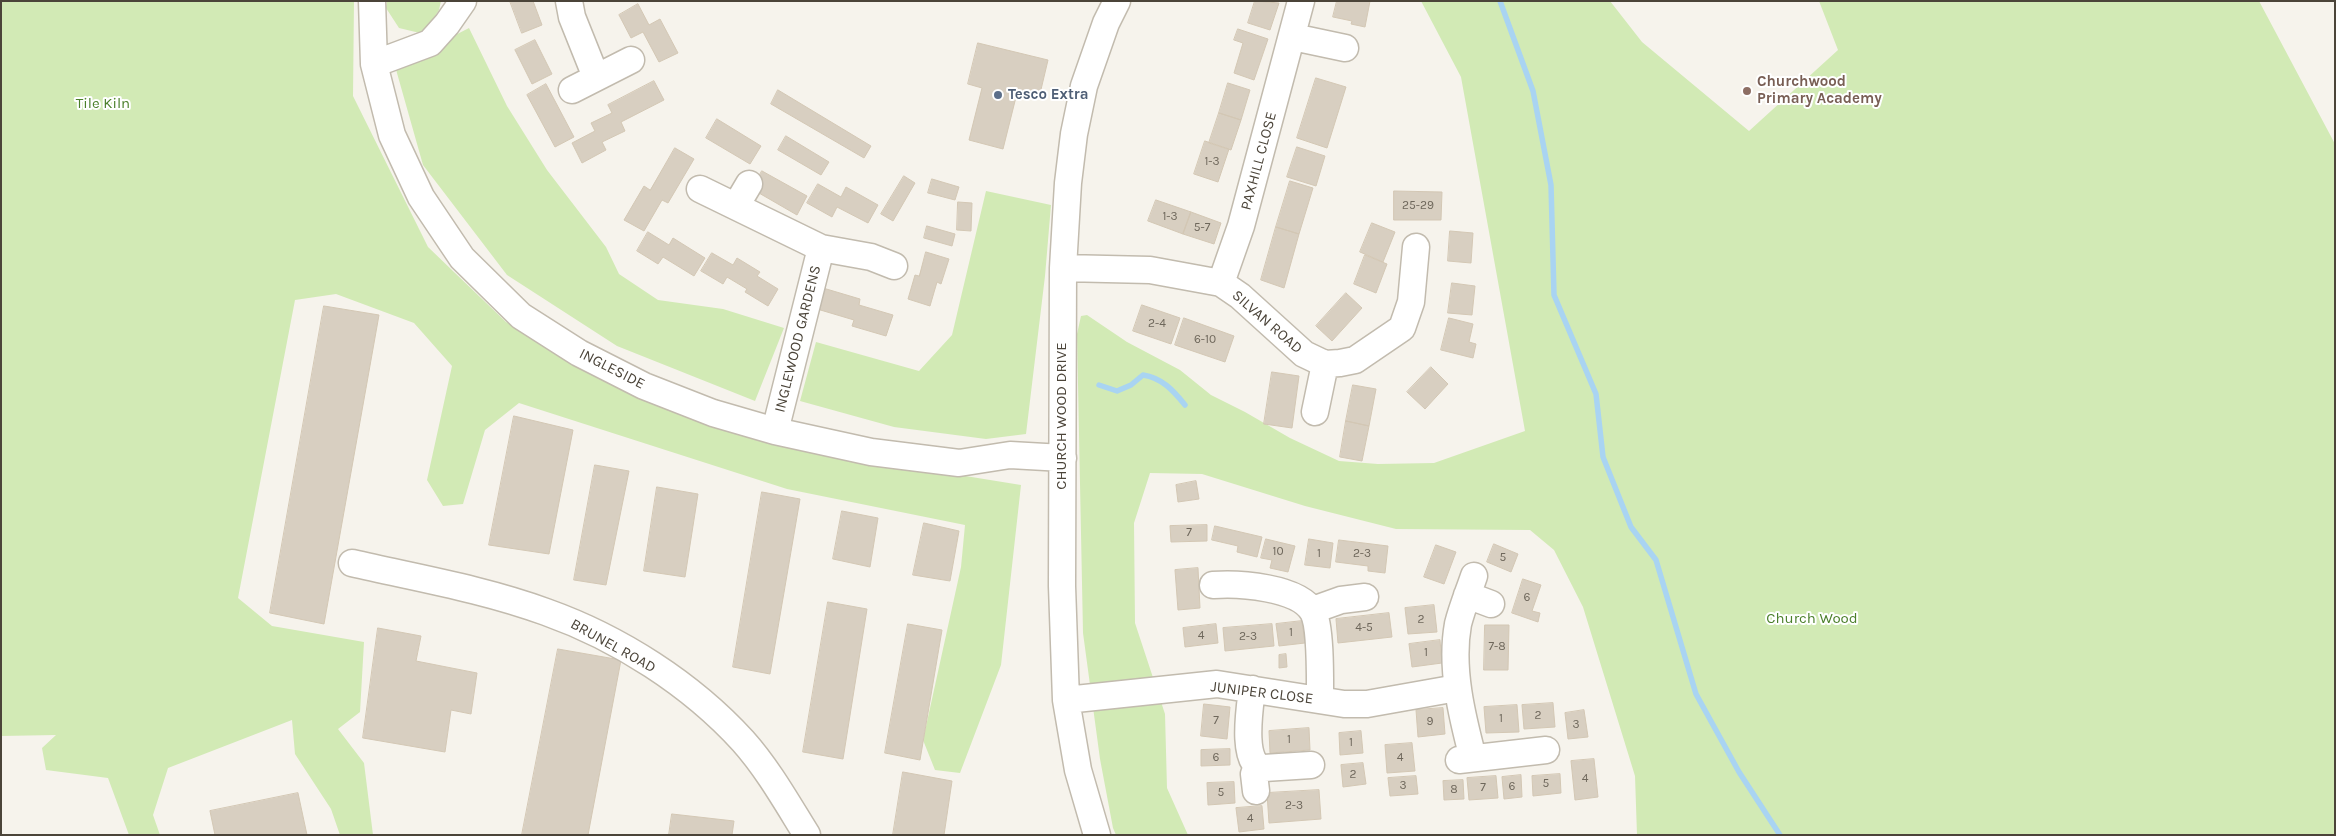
<!DOCTYPE html>
<style>
body{margin:0}
#map{position:relative;width:2336px;height:836px;overflow:hidden;background:#f6f3ec;font-family:Karla,sans-serif}
canvas{display:block}
.frame{position:absolute;inset:0;border:2px solid #4b4439;pointer-events:none}
</style>
<div id="map">
<canvas width="2336" height="836"></canvas>
<div class="frame"></div>
</div>
<script>
const ctx = document.querySelector('canvas').getContext('2d');
ctx.lineJoin = 'round';
function fill(path, color) { ctx.fillStyle = color; ctx.fill(path, 'evenodd'); }
function stroke(path, color, width, dash) { ctx.strokeStyle = color; ctx.lineWidth = width; ctx.lineCap = dash ? 'butt' : 'round'; ctx.setLineDash(dash || []); ctx.stroke(path); }
function label(font, color, halo, rows, align = 'center') {
  ctx.font = font + ' Karla,sans-serif'; ctx.lineWidth = 4; ctx.setLineDash([]); ctx.textBaseline = 'middle'; ctx.strokeStyle = halo; ctx.fillStyle = color; for (const [text, x, y, turn = 0] of rows) {
    ctx.save(); ctx.translate(x, y); ctx.rotate((+turn || 0) * Math.PI / 180); ctx.textAlign = isNaN(turn) ? turn : align; if (halo) ctx.strokeText(text, 0, 0); ctx.fillText(text, 0, 0); ctx.restore();
  }
}
fill(new Path2D(`
 M1,1H354L353,96L428,247L506,322L685,413L848,457L1021,485L1001,665L960,773L935,770L923,740L961,567L965,525L787,489L519,403L485,430L463,504L443,506L427,480L452,366L414,323L336,294L295,300L238,598L272,626L364,642L360,712L338,729L364,763L373,835H340L331,809L295,754L292,720L168,768L153,815L160,835H129L108,778L46,770L42,748L56,735L1,736Z
 M387,1H441L439,10L424,34L399,28L386,8Z
 M1421,1H1610L1642,42L1749,131L1838,50L1819,1H2259L2335,144V835H1637L1635,776L1583,607L1554,550L1530,530L1396,529L1305,506L1202,474L1150,473L1134,523L1135,623L1165,714L1167,788L1188,835H1116L1113,828L1100,759L1083,633L1077,334L1081,316L1087,315L1127,342L1180,370L1211,395L1245,412L1290,438L1339,461L1378,464L1434,463L1525,431L1461,77Z
 M469,28L507,106L547,170L606,247L619,274L658,300L723,309L784,328L755,401L617,346L507,275L423,165L395,66Z
 M986,191L1051,205L1045,276L1026,434L986,439L894,427L800,401L816,342L919,371L952,335Z`), '#d2eab5');
stroke(new Path2D(`
 M1500,1L1533,91L1551,185L1554,295L1596,394L1603,457L1631,527L1656,560L1696,694L1739,772L1780,835
 M1099,385L1117,391L1131,385L1143,375C1162,378 1173,390 1185,405`), '#a9d4f2', 5.5);
const building = new Path2D(`
 M510,1H533L542,25L522,33Z
 M1255,1L1279,3L1270,30L1248,23Z
 M1337,1H1370L1365,27L1351,24L1352,21L1333,17Z
 M638,4L649,25L660,19L678,53L659,62L643,32L631,38L619,15Z
 M1238,29L1268,39L1254,80L1234,73L1243,43L1234,40Z
 M535,40L552,74L532,84L515,50Z
 M978,43L1048,60L1039,98L1017,93L1003,149L969,140L982,88L968,84Z
 M1316,78L1346,87L1327,148L1297,138Z
 M654,81L664,100L621,122L625,131L602,142L606,150L582,163L572,143L595,131L591,123L612,113L608,105Z
 M1228,83L1250,90L1241,120L1219,113Z
 M546,84L574,137L555,147L527,95Z
 M778,90L871,146L864,158L771,104Z
 M1219,113L1241,120L1231,150L1209,143Z
 M717,119L761,146L750,164L706,138Z
 M786,136L829,162L821,175L778,150Z
 M1205,141L1229,149L1218,182L1194,174Z
 M1297,147L1325,156L1316,186L1287,177Z
 M675,148L694,159L668,203L662,200L644,231L624,220L644,186L650,190Z
 M762,171L807,196L797,215L752,189Z
 M904,176L915,183L893,221L881,214Z
 M932,179L959,187L955,200L928,193Z
 M1290,181L1313,188L1299,234L1276,227Z
 M818,184L841,197L846,187L878,205L868,223L837,207L832,217L807,203Z
 M1394,191L1442,192L1441,220H1394Z
 M1156,200L1191,212L1183,234L1148,221Z
 M958,202L972,203L971,231L957,230Z
 M1191,212L1221,223L1214,244L1183,234Z
 M1372,223L1395,232L1383,262L1360,252Z
 M927,226L955,234L952,246L924,238Z
 M1276,227L1299,234L1284,288L1261,280Z
 M1450,231L1473,233L1471,263L1448,261Z
 M648,232L669,245L673,238L705,258L694,276L663,257L658,264L637,251Z
 M926,252L949,259L941,284L937,282L930,306L908,299L915,275L919,276Z
 M712,253L733,265L737,258L760,272L757,276L778,289L768,306L745,292L747,289L727,277L723,284L701,271Z
 M1365,255L1387,264L1376,293L1354,284Z
 M1452,283L1475,286L1472,315L1448,313Z
 M823,288L860,299L859,305L893,315L886,336L852,326L854,320L817,309Z
 M1346,293L1362,308L1332,341L1316,326Z
 M1142,305L1180,318L1171,344L1133,331Z
 M324,306L379,315L324,624L270,613Z
 M1184,318L1234,336L1225,362L1175,345Z
 M1449,318L1473,324L1469,342L1476,344L1473,358L1441,350Z
 M1431,367L1448,384L1425,409L1407,392Z
 M1272,372L1299,376L1292,428L1264,424Z
 M1353,385L1376,389L1369,426L1346,421Z
 M514,416L573,430L549,554L489,545Z
 M1346,421L1369,426L1362,461L1340,457Z
 M595,465L629,471L606,585L574,580Z
 M1196,481L1199,499L1178,502L1176,485Z
 M657,487L698,494L685,577L644,571Z
 M762,492L800,499L770,674L733,667Z
 M842,511L878,518L870,567L833,559Z
 M924,523L959,531L950,581L913,575Z
 M1207,525V541L1171,542L1170,526Z
 M1215,526L1262,537L1257,557L1237,552L1238,546L1212,540Z
 M1266,539L1295,546L1288,572L1270,568L1272,560L1261,558Z
 M1309,539L1333,543L1330,568L1305,565Z
 M1339,540L1388,546L1385,573L1368,571V566L1336,562Z
 M1494,544L1518,554L1511,572L1487,562Z
 M1436,545L1456,552L1444,584L1424,577Z
 M1198,568L1200,608L1178,610L1175,570Z
 M1523,579L1541,585L1532,611L1540,613L1538,622L1512,613Z
 M828,602L867,609L843,759L803,752Z
 M1434,605L1437,632L1408,634L1405,608Z
 M1389,613L1392,637L1338,643L1336,619Z
 M1302,621L1305,643L1279,646L1276,624Z
 M908,624L942,630L920,760L885,753Z
 M1216,624L1218,643L1185,647L1183,628Z
 M1272,624L1274,646L1225,651L1223,628Z
 M1485,625H1509L1508,670H1484Z
 M378,628L421,636L416,661L477,673L471,714L451,710L445,752L363,738Z
 M1440,640L1442,663L1412,667L1409,644Z
 M558,649L621,660L588,835H522Z
 M1286,654L1287,667L1279,668V655Z
 M1553,703L1555,727L1524,729L1522,705Z
 M1204,704L1230,707L1227,739L1201,736Z
 M1517,705L1519,732L1486,733L1484,707Z
 M1443,708L1445,734L1418,737L1416,710Z
 M1584,710L1588,737L1568,739L1565,713Z
 M1309,728L1310,750L1270,753L1269,731Z
 M1361,731L1363,753L1340,755L1339,733Z
 M1412,743L1415,771L1387,773L1385,745Z
 M1230,749V765L1201,766V750Z
 M1594,759L1598,797L1575,800L1571,761Z
 M1363,763L1366,784L1343,787L1341,765Z
 M903,772L952,781L944,835H893Z
 M1560,774L1561,793L1533,796L1532,776Z
 M1521,775L1522,797L1504,799L1502,777Z
 M1416,776L1418,794L1390,796L1388,778Z
 M1496,776L1498,798L1469,800L1467,778Z
 M1463,780L1464,799L1444,800L1443,781Z
 M1234,782L1235,803L1208,805L1207,783Z
 M1319,790L1321,819L1269,823L1267,793Z
 M298,793L307,835H215L210,811Z
 M1262,806L1264,829L1239,832L1236,808Z
 M672,814L734,821L732,835H669Z`);
fill(building, '#d8cfc1');
stroke(building, '#d3c7b4', 1);
const minor = new Path2D(`
 M372,1L374,64L392,135L421,197L462,258L521,316L579,353L644,386L713,413L775,431L871,452L959,463L1010,455L1063,458
 M569,1L572,17L596,77
 M1293,37L1345,48
 M374,64L430,43L447,24L463,1
 M572,90L631,60
 M700,189L821,248L871,257L894,266
 M736,206L749,184
 M1063,268L1150,270L1221,283L1240,296L1304,354L1325,364L1340,363L1355,360L1402,328L1411,302L1416,247
 M1221,283L1241,226L1301,1
 M1315,412L1325,364
 M775,431L821,248
 M352,563C417,578 483,589 546,612C619,638 691,684 743,741C768,769 787,803 807,835
 M1213,585C1238,583 1299,587 1313,612C1321,626 1320,682 1320,700
 M1467,595L1491,604
 M1313,610L1341,600L1365,597
 M1252,689C1250,706 1240,766 1264,768L1311,765
 M1066,700L1217,684L1344,704H1367L1457,688
 M1473,758C1462,716 1450,668 1458,624C1462,608 1469,591 1474,576
 M1459,760L1546,750
 M1256,791L1254,774L1257,766
 M1097,835L1078,770L1066,700L1062,586L1063,268L1068,183L1074,134L1084,86L1106,23L1117,1`);
stroke(minor, '#c2bbae', 29);
stroke(minor, '#fff', 26);
for (const [x, y, r, color] of [
 [1747,91,5,"#8d6e63"],
 [998,95,5,"#5c6f8a"]
]) { const dot = new Path2D(); dot.arc(x, y, r, 0, 2 * Math.PI); ctx.fillStyle = color; ctx.fill(dot); stroke(dot, '#fff', 2); }
label('12px', '#6e675b', null, [
 ["1-3",1212,162],
 ["25-29",1418,206],
 ["1-3",1170,217],
 ["5-7",1202,228],
 ["2-4",1157,324],
 ["6-10",1205,340],
 ["7",1189,533],
 ["10",1278,552],
 ["1",1319,554],
 ["2-3",1362,554],
 ["5",1503,558],
 ["6",1527,598],
 ["2",1421,620],
 ["4-5",1364,628],
 ["1",1291,633],
 ["4",1201,636],
 ["2-3",1248,637],
 ["7-8",1497,647],
 ["1",1426,653],
 ["2",1538,716],
 ["1",1501,719],
 ["7",1216,721],
 ["9",1430,722],
 ["3",1576,725],
 ["1",1289,740],
 ["1",1351,743],
 ["6",1216,758],
 ["4",1400,758],
 ["2",1353,775],
 ["4",1585,779],
 ["5",1546,784],
 ["3",1403,786],
 ["6",1512,787],
 ["7",1483,788],
 ["8",1454,790],
 ["5",1221,793],
 ["2-3",1294,806],
 ["4",1250,819]
]);
label('bold 15px', '#785e54', '#fff', [
 ["Churchwood",1757,82],
 ["Primary Academy",1757,99]
], 'left');
label('bold 15px', '#4e5e75', '#fff', [
 ["Tesco Extra",1008,95]
], 'left');
label('15px', '#4a7f2a', '#fff', [
 ["Tile Kiln",103,104],
 ["Church Wood",1812,619]
]);
label('15px', '#4b4439', '#fff', [
 ["PAXHILL CLOSE",1259,161,-75],
 ["SILVAN ROAD",1267,322,41],
 ["INGLEWOOD GARDENS",798,339,-76],
 ["INGLESIDE",612,369,27],
 ["CHURCH WOOD DRIVE",1062,416,-90],
 ["BRUNEL ROAD",613,646,29],
 ["JUNIPER CLOSE",1262,693,7]
]);
</script>
